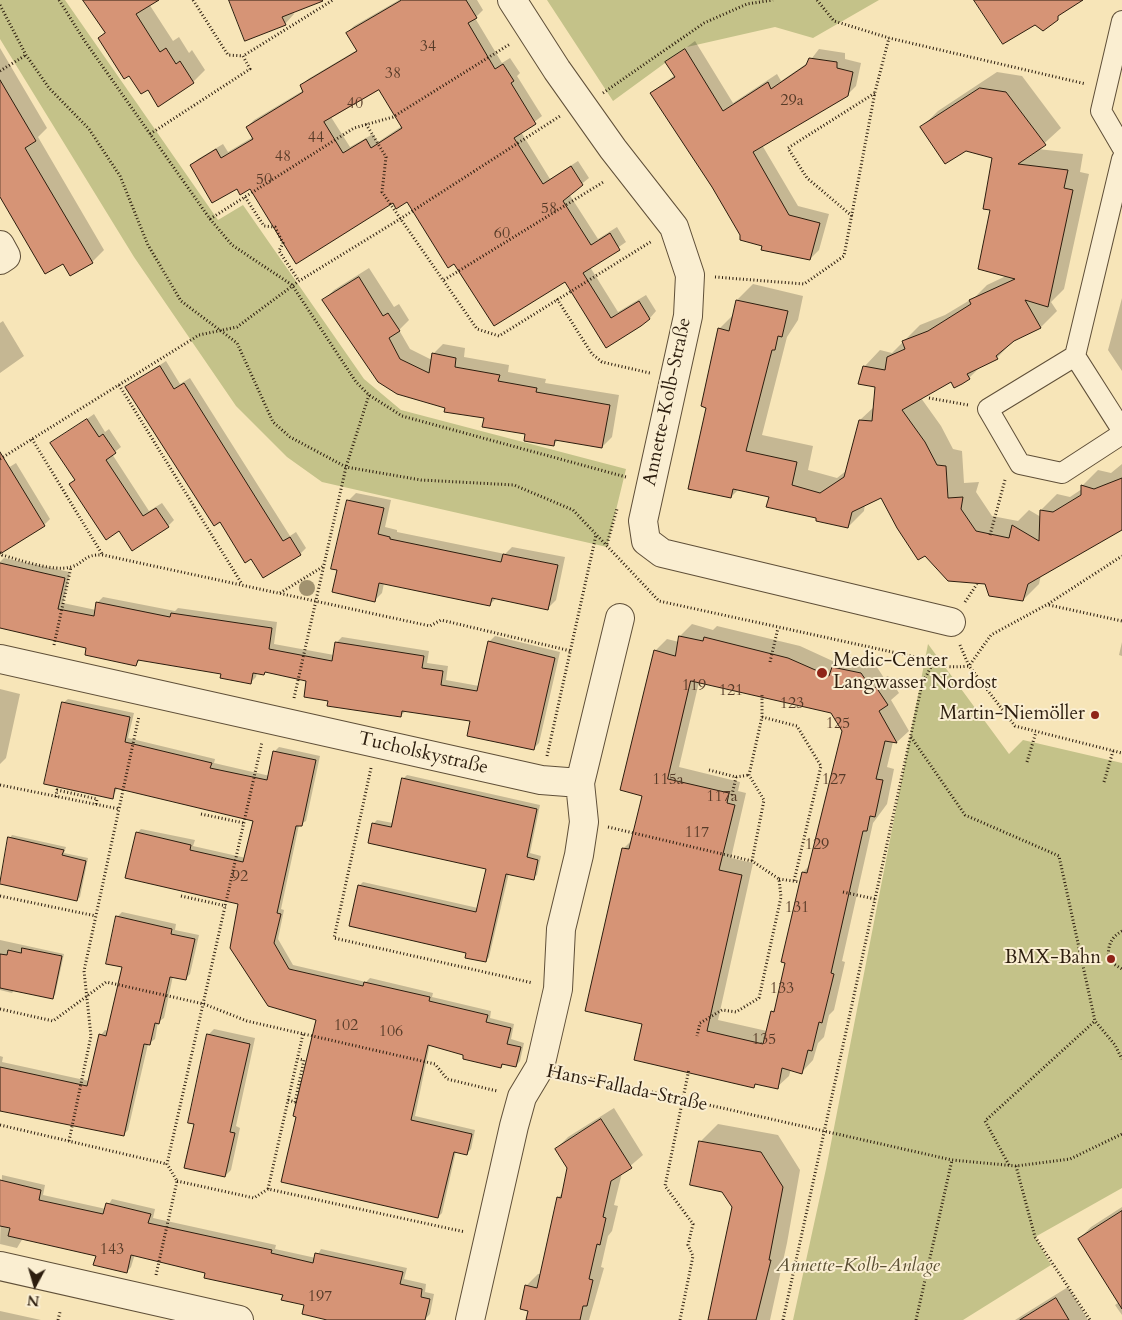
<!DOCTYPE html>
<meta charset="utf-8">
<style>
body{margin:0}
#map{position:relative;width:1122px;height:1320px;overflow:hidden;background:#f7e5b8;font-family:Cardo,serif}
canvas{display:block}
.north{position:absolute;left:10px;top:1260px;width:50px;height:50px;-webkit-text-stroke:4px #faeed1;paint-order:stroke;rotate:186deg;font-size:14px;font-weight:700;line-height:20px;text-align:center;color:#2c1d0e}
.north::after{content:'';display:block;margin:auto;width:18px;height:22px;background:#2c1d0e;clip-path:polygon(50% 0,100% 100%,50% 72%,0 100%)}
</style>
<div id="map">
<canvas width="1122" height="1320"></canvas>
<div class="north">N</div>
</div>
<script>
const ctx = document.querySelector('canvas').getContext('2d');
ctx.lineJoin = 'round';
function fill(path, color) { ctx.fillStyle = color; ctx.fill(path, 'evenodd'); }
function stroke(path, color, width, dash) { ctx.strokeStyle = color; ctx.lineWidth = width; ctx.lineCap = dash ? 'butt' : 'round'; ctx.setLineDash(dash || []); ctx.stroke(path); }
function label(font, color, halo, rows, align = 'center') {
  ctx.font = font + ' Cardo,serif'; ctx.lineWidth = 4; ctx.setLineDash([]); ctx.textBaseline = 'middle'; ctx.strokeStyle = halo; ctx.fillStyle = color; for (const [text, x, y, turn = 0] of rows) {
    ctx.save(); ctx.translate(x, y); ctx.rotate((+turn || 0) * Math.PI / 180); ctx.textAlign = isNaN(turn) ? turn : align; if (halo) ctx.strokeText(text, 0, 0); ctx.fillText(text, 0, 0); ctx.restore();
  }
}
fill(new Path2D(`
 M0,0H65L218,220L243,205L364,379L401,410L626,469L607,547L322,482L287,457L236,406L134,257L0,39Z
 M547,0H879L813,38L775,27L687,47L613,101Z
 M928,644L1009,754L1023,740L1122,763V1188L1035,1237L1051,1265L963,1320H793L826,1169Z`), '#c4c289');
fill(new Path2D(`
 M85,0H152L149,4L173,41L179,37L189,53L192,50L205,70L193,82L129,74L99,38L106,31Z
 M233,0H318L293,12L294,14L285,24Z
 M399,0H477L483,10L475,18L502,63L510,58L520,73L517,76L542,116L521,132L550,179L578,161L589,178L569,194L598,239L617,227L626,242L590,267L618,312L646,295L656,311L650,318L606,346L566,280L408,200L393,201L237,187L191,165L198,159L223,144L228,152L253,137L247,127L254,120L304,90L301,86L308,79L357,50L347,33L354,26ZM380,88L402,126L378,142L373,134L350,147L331,117Z
 M695,41L733,103L777,74L781,81L809,62L819,49L845,53V59L861,63L856,86L847,95L762,145L798,206L829,214L819,250L810,259L763,245L741,235L713,187L651,93L675,75L667,62Z
 M0,48L47,128L38,137L104,250L92,262H63L0,195Z
 M997,72L1022,76L1061,128L1038,149L1083,154L1080,172L1089,174L1064,289L1051,302L1057,311L1041,327L1014,340L997,358L982,365L969,378L951,381L921,398L941,426L953,449L962,451L964,483L979,482L976,492L992,516L1018,521L1029,510L1041,517V510L1057,494L1070,497L1082,489V486L1098,470L1111,473L1122,464V529L1041,575L1039,584L1023,600L986,583L881,496L865,504L864,511L848,527L818,517L770,496L739,489L731,497L708,407L719,329L734,314L737,300L753,284L803,296L798,320L787,337L762,435L813,446L808,470L837,478L846,471L860,420L875,406L877,386L864,367L880,350L892,353L920,325L945,315L975,297L987,285L1006,276L991,209L994,157L922,127L938,111Z
 M369,268L394,307L399,304L409,320L399,330L410,349L432,360L433,354L443,344L465,348L464,357L509,365L508,372L546,379L545,383L619,395L612,437L602,447L559,439L554,444L485,417L446,407L324,300L334,290Z
 M1122,298V371L1108,350Z
 M3,321L24,356L0,373V323Z
 M166,361L180,384L190,378L290,536L296,532L306,548L300,554L251,557L220,520L127,387Z
 M94,414L105,432L109,429L121,447L112,454L149,511L162,503L174,520L168,526L119,530L71,484L76,479L52,444Z
 M16,463L50,519L44,525L0,531V473Z
 M356,493L391,500L385,527L397,530V532L505,554L512,547L565,557L556,600L548,608L497,598L490,604L384,583L382,593L374,601L348,501Z
 M4,558L70,572L63,603L96,610L97,603L103,597L175,611L178,608L277,622L274,644L334,655L336,643L342,637L429,651L427,663L448,666L446,680L479,686L489,642L495,636L560,652L539,743L533,749L472,720L406,711L400,716L329,700L308,680L266,671L264,673L257,672L256,677L250,683L222,673L141,659L136,664L88,647L0,627V562Z
 M692,624L713,630L717,626L800,646L837,663L845,656L873,661L884,678L888,676L899,693L891,700L909,731L897,742H893L887,767L894,769L887,804L873,823L842,961L845,962L834,1010L829,1015L824,1037L818,1043L813,1060L802,1072L791,1069L789,1076L777,1087L757,1083L754,1086L643,1023L623,849L633,839L644,795L655,651L667,639L679,642L680,636ZM699,682L832,712L843,731L810,865L803,872L783,961L786,962L776,1008L772,1012L767,1031L718,1020L753,863L731,858L746,793L738,791L740,782L679,767Z
 M1122,642V656L1119,655Z
 M0,689L20,694L6,758L0,764Z
 M68,699L134,713L128,738L215,759L214,763L270,776L275,751L279,747L320,756L306,821L299,825L281,909L284,910L278,939L293,965L366,982L370,978L433,993L432,997L491,1011L490,1018L514,1024L511,1039L524,1043L520,1061L516,1066L504,1063L501,1067L430,1044L415,1116L475,1130L471,1149L467,1153L456,1151L442,1213L438,1217L318,1019L239,903L137,833L141,829L195,840L193,846L246,858L254,820L118,787L112,798L63,703Z
 M407,775L540,805L530,853L541,856L537,875L533,878L509,873L489,957L486,961L359,886L363,882L478,908L487,868L374,823L377,820L393,823L403,779Z
 M12,835L66,847L64,853L88,858L80,897L77,900L0,883L10,838Z
 M122,912L176,924L175,930L199,935L190,974L185,979L173,976L164,1018L158,1022L155,1039L148,1044L128,1130L123,1135L0,1109V1056L3,1057L2,1062L89,1081L101,1035L105,1030L109,1031L124,966L117,917Z
 M0,940L64,954L55,995L53,997L15,989L12,993L0,990Z
 M214,1029L255,1038L236,1126L240,1128L231,1170L225,1176L208,1035Z
 M614,1108L643,1155L622,1173L614,1205L618,1206L612,1231L608,1236L601,1267L604,1268L589,1320H527L529,1310L526,1286L538,1274H541L558,1198L563,1192L569,1168L556,1149L568,1137Z
 M718,1124L778,1135L800,1170L787,1243L770,1320H709L734,1207L700,1142Z
 M2,1175L45,1185L43,1195L106,1209L112,1199L155,1209L153,1218L276,1245L275,1249L316,1258L321,1249L407,1268L404,1279L426,1284L425,1292L434,1294L430,1314L425,1319L418,1320H334L284,1294L135,1254L131,1267L127,1272L97,1255L23,1238L17,1248L0,1244Z
 M1122,1207V1281L1079,1239L1091,1227Z
 M1068,1287L1088,1320H1015Z
 M1122,1300V1315L1115,1305Z
 M0,1311L41,1320H0Z`), '#0003');
const building = new Path2D(`
 M83,0H159L136,14L160,52L166,48L176,64L180,61L194,83L158,107L148,90L141,94L129,76L124,79L98,38L105,33Z
 M229,0H322L323,1L282,17L286,25L245,41Z
 M402,0H466L477,18L468,23L495,69L503,64L514,81L511,83L536,124L514,138L543,184L571,166L583,185L563,201L591,245L610,233L620,250L583,273L611,318L639,301L650,319L641,326L606,348L565,282L494,326L454,264L448,268L407,202L396,209L393,203L296,264L250,189L240,195L237,189L212,203L190,165L216,149L221,158L253,139L246,127L303,92L300,85L357,51L346,33ZM379,90L402,128L371,148L366,139L343,153L324,122Z
 M974,0H1083L1058,16V20L1043,31L1035,25L1003,44Z
 M685,49L723,111L768,82L771,89L806,65L809,58L837,62V68L853,72L848,96L753,152L789,215L820,223L810,260L761,250L762,246L740,240V235L712,187L650,93L675,77L665,62Z
 M0,80L36,141L25,148L93,263L70,276L63,264L45,274L0,197Z
 M980,88L1006,92L1046,145L1018,164L1068,170L1064,188L1073,190L1048,307L1025,300L1041,328L1014,341L996,356L998,359L967,374L970,379L962,384L954,388L951,382L902,410L925,442L937,465L946,466L948,498L963,497L961,509L976,531L1009,538L1012,525L1039,541L1040,510L1053,512L1081,495V485L1094,489L1122,478V530L1028,584L1023,601L989,596L985,584L948,581L925,556L918,560L897,528L881,498L852,512L848,528L816,521V518L766,507L769,497L733,489L731,498L688,489L706,408L701,406L718,328L729,331L736,300L788,311L782,337L778,336L775,350H772L746,451L797,462L792,485L820,493L844,477L859,420L872,421L875,387L858,384L863,366L885,370L887,357L905,349L902,341L928,331L971,304L969,300L1015,279L978,269L990,210L983,209L992,158L966,151L945,164L920,127Z
 M359,277L383,316L388,313L400,331L389,338L400,359L429,373L432,353L456,358L455,367L500,375L498,381L537,388L536,392L610,405L602,448L555,440L554,446L524,441L525,434L482,427L484,418L444,412L445,408L397,394L378,382L322,300Z
 M160,366L174,389L184,383L283,541L290,537L301,555L263,578L251,559L245,563L220,522L214,526L125,387Z
 M87,419L99,437L103,434L116,453L106,460L143,516L156,508L169,527L132,551L119,531L106,540L69,484L75,480L50,443Z
 M0,452L45,526L0,554Z
 M347,500L384,508L378,534L390,537V539L501,562L503,554L558,565L548,610L492,598L490,606L379,583L375,602L332,592L337,570L331,569Z
 M0,563L65,578L58,609L94,616L96,602L170,617L171,613L272,628L269,649L332,661L335,642L424,656L422,668L443,671L441,685L477,691L488,641L555,658L534,750L467,736L470,721L402,711L401,717L327,706L328,701L304,697L306,681L265,672L264,675L253,673L251,684L220,678L221,674L138,660L136,666L85,655L86,648L0,628Z
 M679,636L703,641L704,637L788,658L829,676L832,667L861,673L872,689L876,687L888,705L879,711L897,743L885,741L876,779L883,780L875,817L870,816L867,831H863L831,973L834,974L822,1023L819,1022L812,1051L808,1050L802,1074L782,1068L778,1089L755,1084L754,1088L634,1060L642,1024L585,1011L622,848L629,849L642,796L620,790L654,650L675,656ZM691,681L831,713L842,731L807,873L802,872L781,962L785,963L774,1012L771,1011L763,1044L707,1031L742,875L719,870L735,805L727,803L729,793L668,779Z
 M62,702L130,717L125,742L212,763L210,768L267,780L273,751L316,760L302,826H296L277,913L281,914L274,943L289,969L363,986L364,982L430,997L429,1001L488,1015L486,1022L511,1028L507,1044L521,1047L516,1067L502,1064L501,1068L463,1059V1055L428,1045L411,1120L472,1134L467,1155L454,1152L438,1218L281,1182L296,1117L293,1116L298,1095L316,1020L268,1006L230,948L238,904L125,878L136,832L191,845L190,850L243,862L253,821L115,788L113,799L44,784Z
 M402,778L537,809L527,857L538,860L534,880L506,874L486,962L465,958L466,953L349,926L358,885L476,912L486,869L368,843L372,823L391,827Z
 M8,837L64,850L62,855L86,861L77,901L0,884Z
 M116,916L172,929L171,934L195,939L186,980L170,977L159,1024L155,1023L150,1045L144,1044L124,1136L0,1111V1067L87,1086L99,1034L106,1036L122,967L106,964Z
 M22,948L62,956L53,999L0,988V954L7,955L8,950L21,953Z
 M207,1034L250,1044L230,1132L235,1133L225,1177L184,1168L194,1124L188,1123Z
 M601,1119L632,1168L611,1181L603,1217L606,1218L600,1245L597,1244L589,1279L593,1280L587,1306H583L580,1320H526L528,1311L520,1309L525,1285L537,1288L557,1197L561,1198L567,1168L555,1149Z
 M699,1141L761,1152L783,1187L769,1260H771L756,1320H708L732,1207L722,1192L690,1185Z
 M0,1180L41,1190L39,1200L103,1214L106,1203L151,1214L148,1223L272,1250L271,1253L313,1263L315,1253L403,1272L400,1284L422,1289L421,1297L430,1299L425,1320H327L302,1314L304,1305L281,1300L283,1295L204,1278L205,1273L131,1255L127,1273L93,1265L96,1256L8,1236L10,1228L0,1226Z
 M1122,1211V1309L1078,1239Z
 M1056,1298L1069,1320H1020Z`);
fill(building, '#d69476');
stroke(building, '#2c1d0e', 1);
const pedestrian = new Path2D(`
 M1122,21L1101,111L1122,147
 M1122,159L1075,356L988,409L1020,464L1062,473L1122,434
 M1075,356L1122,430`);
const minor = new Path2D(`
 M512,0L557,70L613,149L674,227L690,275L688,316L643,521L646,541L662,553L951,622
 M0,245L6,256L0,260
 M0,659L541,780L580,783L584,822L579,855L561,929L558,989L540,1067L522,1097L514,1126L470,1320
 M580,783L620,618
 M0,1266L239,1320`);
stroke(pedestrian, '#5f4f38', 22);
stroke(minor, '#5f4f38', 30);
stroke(new Path2D(`
 M59,0L84,40L210,219L232,245L292,285L356,382L369,395L402,416L626,477
 M193,0L228,55L243,56
 M817,0L834,21L889,38L1086,84
 M0,5L26,55L49,88L89,129L120,176L148,245L181,301L237,343L273,422L290,437L346,467L421,480L514,485L573,510L659,601L920,658C936,667 950,668 969,666L991,635L1048,604L1122,556
 M0,71L26,55
 M603,93L704,23L747,4L773,0
 M366,124L386,157L382,192L477,329L499,336L652,241
 M150,134L250,69L243,56L333,0
 M245,197L264,226L275,227L283,243L279,251L299,281
 M852,216L807,178L788,148L875,93
 M210,219L354,128L393,117L510,44
 M715,277L804,284L844,256L875,92L889,38
 M444,280L605,181
 M557,299L592,354L602,362L650,373
 M119,385L242,584
 M929,398L968,405
 M32,439L102,554
 M0,459L199,335L237,327L299,281L400,219L560,116
 M990,535L1005,480
 M607,544L617,509
 M0,552L2,555C20,560 53,572 71,567C85,563 83,554 103,555L430,626L441,620L571,651
 M280,593L324,566
 M965,602L977,584
 M1049,605L1122,621
 M54,645L71,567
 M960,645L969,666L1015,726L1122,753
 M770,662L778,628
 M294,698L346,467L369,395
 M762,717L797,726L821,766L794,881
 M911,737L965,815L1059,856L1095,1021L1115,1045L1122,1059
 M547,756L596,535
 M1027,762L1036,732
 M371,768L334,938L533,983
 M709,770L736,777L749,775
 M1104,782L1113,751
 M0,785L119,809
 M732,795L736,777
 M56,797L57,790L97,799L96,805
 M201,814L244,823
 M608,827L752,861L779,879L781,897L759,998L736,1012L722,1010L700,1023L697,1036
 M752,861L764,800L749,775L762,717V693
 M779,879L800,882
 M843,892L875,899
 M0,896L96,916
 M181,896L226,906
 M1122,931C1110,938 1107,947 1109,961L1122,969
 M0,1009L53,1021L106,982L204,1004L247,1021L435,1064L447,1079L497,1091
 M563,1072L952,1160L1016,1166L1070,1159L1122,1134
 M288,1100L295,1102L304,1060L298,1059
 M0,1125L167,1164
 M69,1141L91,1036L84,971L139,716
 M1009,1165L985,1121L1095,1021
 M1016,1166L1035,1237L1090,1320
 M177,1181L254,1198L268,1189L465,1232
 M268,1189L303,1034
 M156,1275L177,1181L167,1164L262,742
 M58,1320L60,1312
 M680,1320L693,1256L688,1245L693,1224L665,1186L689,1069
 M783,1320L922,684L932,665
 M916,1320L952,1160`), '#2c1d0e', 3, [1, 2.5]);
stroke(pedestrian, '#faeed1', 20);
stroke(minor, '#faeed1', 28);
ctx.fillStyle = '#a1926f';
for (const [x, y] of [
 [307,588]
]) { ctx.beginPath(); ctx.arc(x, y, 8, 0, 2 * Math.PI); ctx.fill(); }
for (const [x, y, r, color] of [
 [822,673,6,"#8f2418"],
 [1095,715,5,"#8f2418"],
 [1111,959,5,"#8f2418"]
]) { const dot = new Path2D(); dot.arc(x, y, r, 0, 2 * Math.PI); ctx.fillStyle = color; ctx.fill(dot); stroke(dot, '#faeed1', 2); }
label('16px', '#563b28', null, [
 ["34",428,47],
 ["38",393,74],
 ["29a",792,101],
 ["40",355,104],
 ["44",316,138],
 ["48",283,157],
 ["50",264,180],
 ["58",549,209],
 ["60",502,234],
 ["119",694,686],
 ["121",731,691],
 ["123",792,704],
 ["125",838,724],
 ["115a",668,780],
 ["127",834,780],
 ["117a",722,797],
 ["117",697,833],
 ["129",817,845],
 ["92",240,877],
 ["131",797,908],
 ["133",782,989],
 ["102",346,1026],
 ["106",391,1032],
 ["135",764,1040],
 ["143",112,1250],
 ["197",320,1297]
]);
label('19px', '#2c1d0e', '#faeed1', [
 ["Annette-Kolb-Straße",668,402,-78],
 ["Tucholskystraße",423,754,13],
 ["Hans-Fallada-Straße",627,1089,12]
]);
label('19px', '#2c1d0e', '#faeed1', [
 ["Medic-Center",833,662,"left"],
 ["Langwasser Nordost",833,684,"left"],
 ["Martin-Niemöller",1085,715],
 ["BMX-Bahn",1101,959]
], 'right');
label('italic 19px', '#5a4f33', '#faeed1', [
 ["Annette-Kolb-Anlage",858,1267]
]);
</script>
